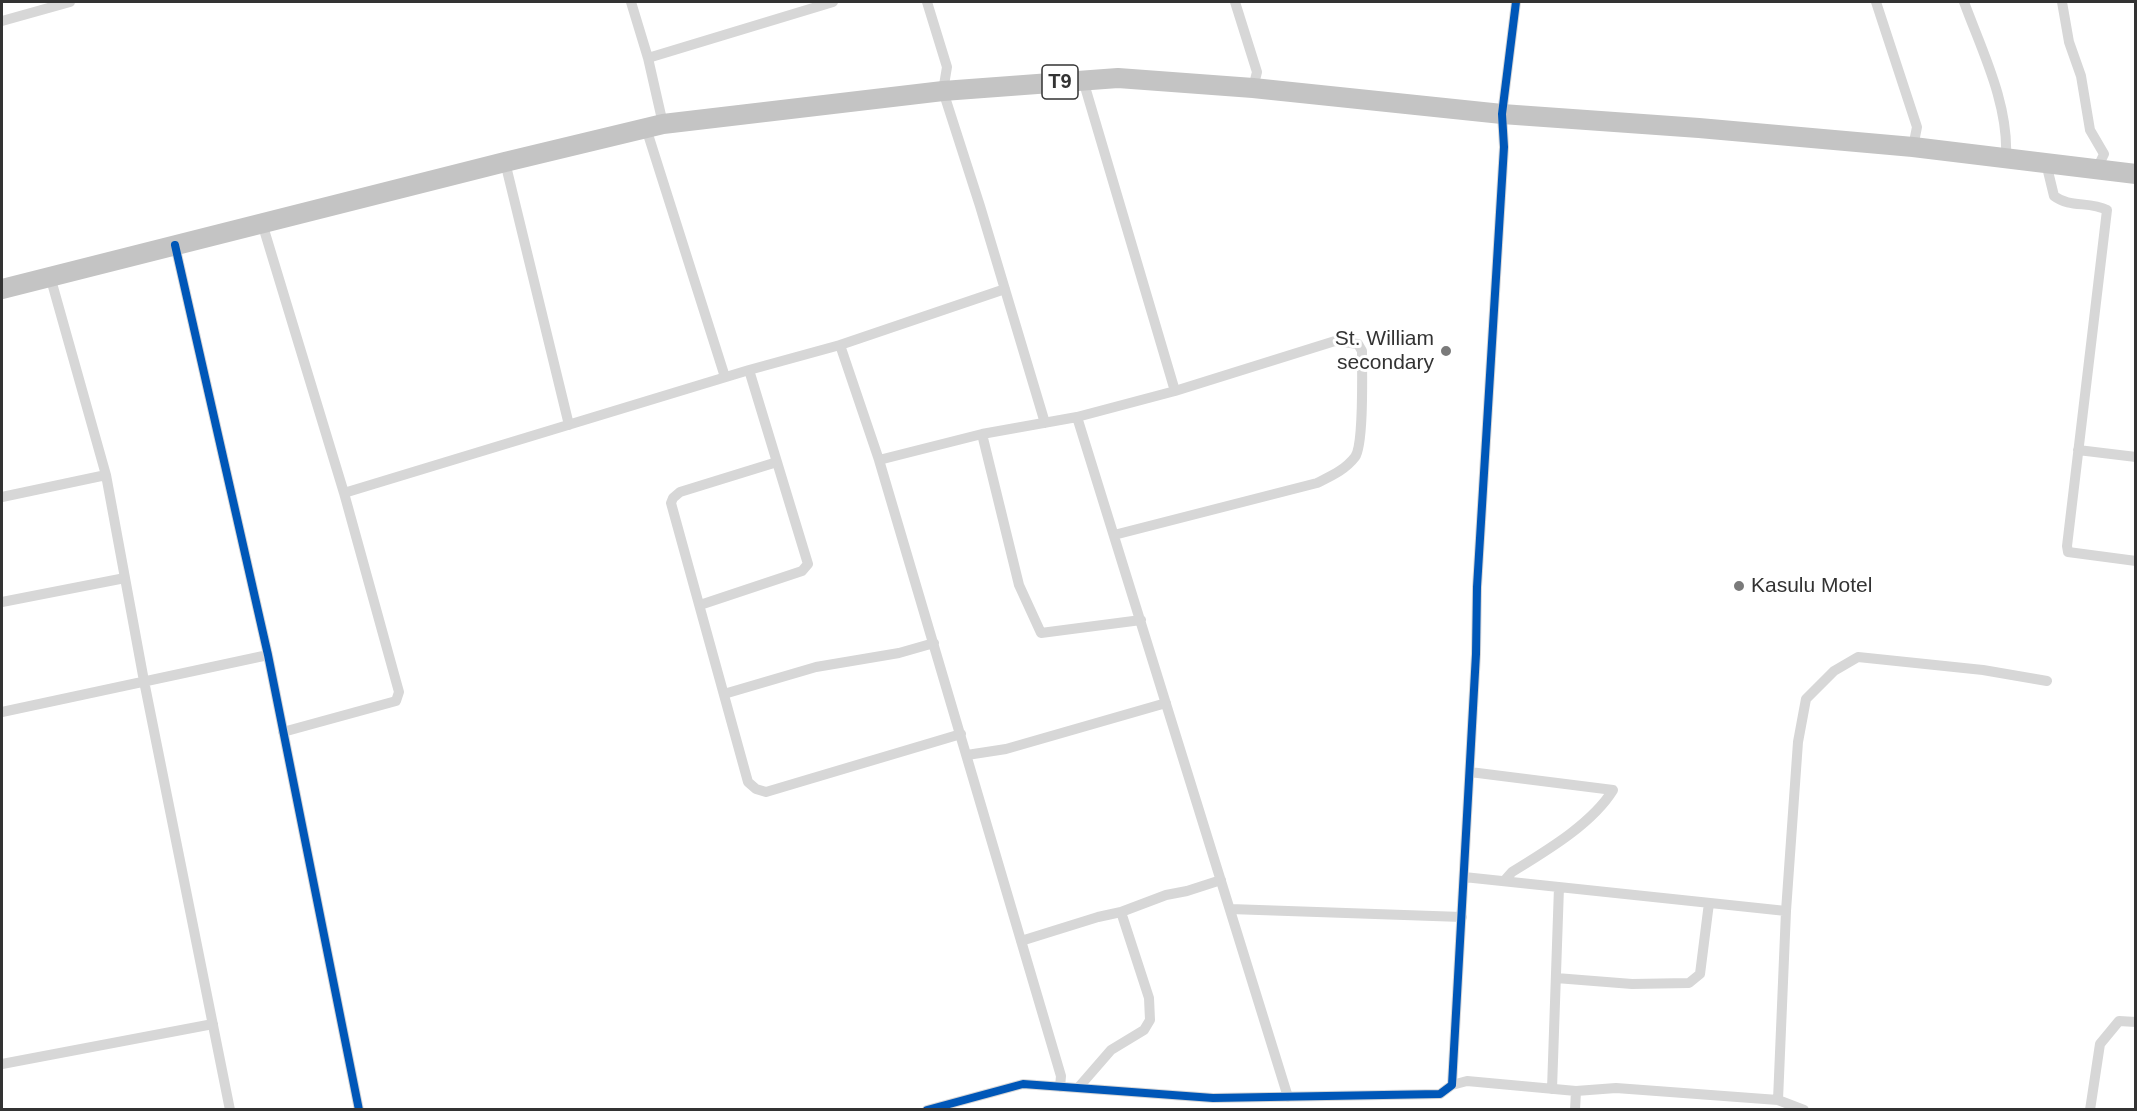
<!DOCTYPE html>
<style>
body{margin:0}
#map{position:relative;width:2137px;height:1111px;overflow:hidden;background:#fff;font-family:Arial,sans-serif}
canvas{display:block}
.frame{position:absolute;inset:0;border:3px solid #333;pointer-events:none}
</style>
<div id="map">
<canvas width="2137" height="1111"></canvas>
<div class="frame"></div>
</div>
<script>
const ctx = document.querySelector('canvas').getContext('2d');
ctx.lineJoin = 'round';
function stroke(path, color, width, dash) { ctx.strokeStyle = color; ctx.lineWidth = width; ctx.lineCap = dash ? 'butt' : 'round'; ctx.setLineDash(dash || []); ctx.stroke(path); }
function label(font, color, halo, rows, align = 'center') {
  ctx.font = font + ' Arial,sans-serif'; ctx.lineWidth = 6; ctx.setLineDash([]); ctx.textBaseline = 'middle'; ctx.strokeStyle = halo; ctx.fillStyle = color; for (const [text, x, y, turn = 0] of rows) {
    ctx.save(); ctx.translate(x, y); ctx.rotate((+turn || 0) * Math.PI / 180); ctx.textAlign = isNaN(turn) ? turn : align; if (halo) ctx.strokeText(text, 0, 0); ctx.fillText(text, 0, 0); ctx.restore();
  }
}
stroke(new Path2D(`
 M631,2L648,58L663,124
 M927,2L947,67L943,91L980,206L1045,423
 M1235,2L1257,72L1253,88
 M1876,2L1917,127L1913,147
 M1964,2C1982,51 2009,104 2006,158
 M2062,2L2069,42L2081,76L2090,130L2104,154L2097,169
 M2,21L70,2
 M648,58L833,2
 M1083,80L1175,391
 M646,128L725,377
 M505,162L569,425
 M2046,163L2054,196C2070,208 2089,201 2107,210L2067,546L2068,552L2136,561
 M262,223L344,493L399,692L396,701L283,732
 M175,245L268,655L359,1110
 M50,276L106,475L144,681L230,1110
 M840,345L879,460L1061,1076L1060,1087
 M1077,417L1288,1097
 M982,434L1019,585L1041,633L1141,620
 M2078,450L2136,457
 M879,460L982,434L1077,417L1175,391L1335,341L1358,344L1362,351C1362,370 1364,445 1355,457C1345,470 1331,476 1317,483L1114,535
 M777,462L680,492L673,498L671,503L748,782L756,789L766,792L961,734
 M344,493L749,370L840,345L1005,289
 M2,497L106,475
 M2,602L125,578
 M700,605L802,571L808,564L749,370
 M724,694L816,667L899,653L934,643
 M2,712L268,655
 M967,755L1006,749L1166,703
 M1470,772L1613,790C1592,824 1546,851 1512,872L1504,881
 M1464,877L1786,911
 M1230,909L1462,917
 M1021,941L1098,917L1121,912L1166,895L1187,891L1221,880
 M1556,978L1632,984L1689,983L1700,974L1709,903
 M2,1064L213,1024
 M1452,1085L1467,1081L1576,1091L1616,1088L1778,1100L1804,1110
 M1078,1088L1111,1050L1144,1030L1150,1020L1149,998L1121,912
 M1552,1089L1559,887
 M1778,1100L1786,911L1798,742L1806,699L1834,671L1858,657L1983,670L2047,681
 M927,1110L1023,1084L1213,1098L1440,1094L1452,1085L1476,654L1477,587L1504,147L1502,114L1516,2
 M1575,1110L1576,1091
 M2090,1110L2100,1044L2119,1021L2136,1022`), '#d7d7d7', 10);
stroke(new Path2D(`
 M2,289L505,162L663,124L943,91L1118,78L1253,88L1502,114L1699,128L1913,147L2136,174`), '#c4c4c4', 20);
stroke(new Path2D(`
 M175,245L268,655L359,1110
 M927,1110L1023,1084L1213,1098L1440,1094L1452,1085L1476,654L1477,587L1504,147L1502,114L1516,2`), '#0057b8', 8);
for (const [x, y, r, color] of [
 [1446,351,6,"#7a7a7a"],
 [1739,586,6,"#7a7a7a"]
]) { const dot = new Path2D(); dot.arc(x, y, r, 0, 2 * Math.PI); ctx.fillStyle = color; ctx.fill(dot); stroke(dot, '#fff', 2); }
for (const [x, y, w] of [
 [1060,82,36]
]) { const box = new Path2D(); box.roundRect(x - w / 2, y - 17, w, 34, 4.5); ctx.fillStyle = '#fff'; ctx.fill(box); stroke(box, '#333', 1.5); }
label('bold 20px', '#333', null, [
 ["T9",1060,82]
]);
label('21px', '#333', '#fff', [
 ["St. William",1434,339],
 ["secondary",1434,363],
 ["Kasulu Motel",1751,586,"left"]
], 'right');
</script>
